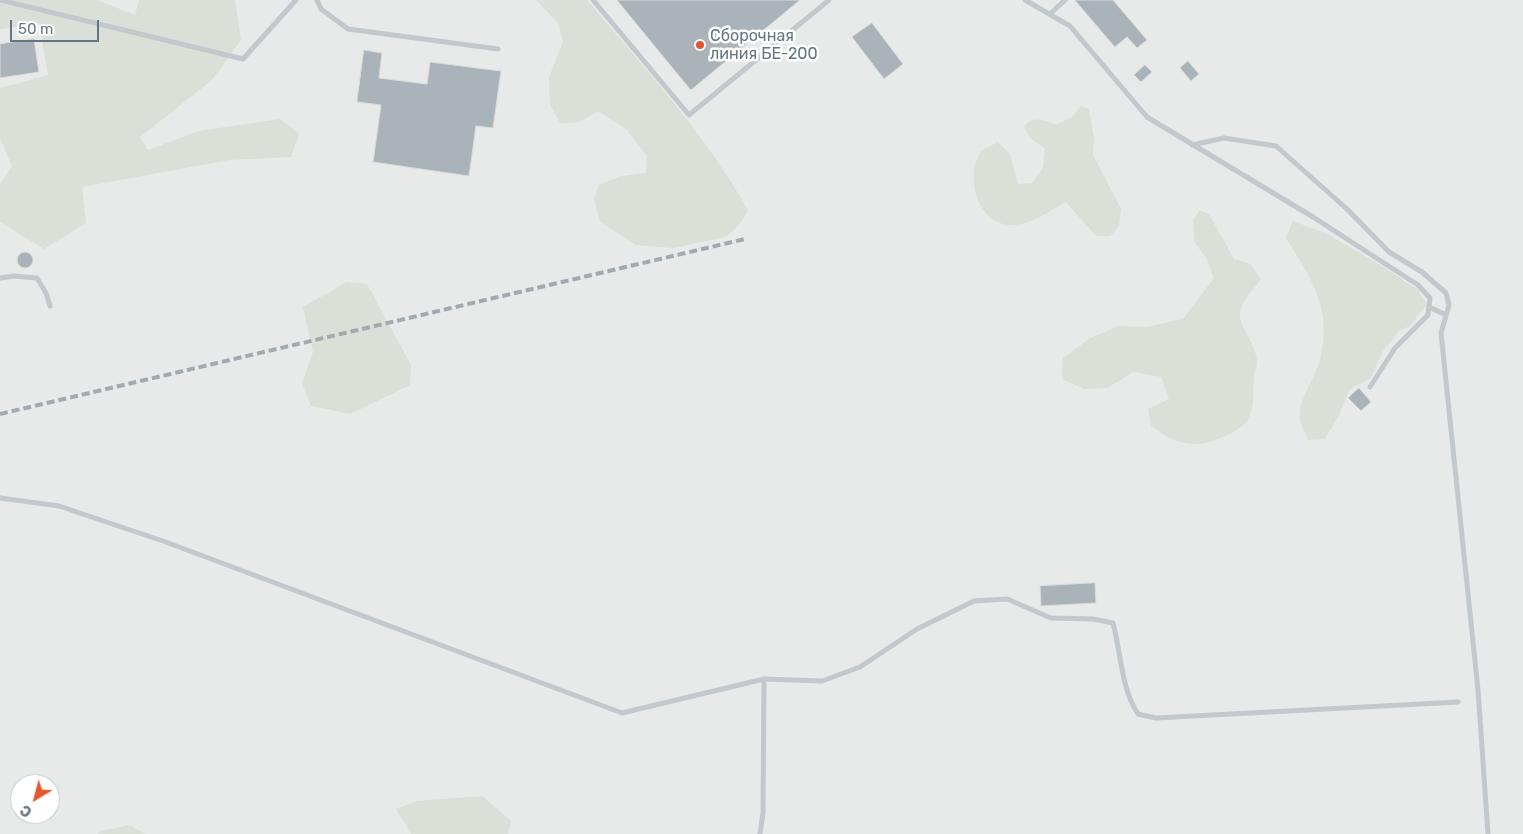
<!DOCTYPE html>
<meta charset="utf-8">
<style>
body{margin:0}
#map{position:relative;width:1523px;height:834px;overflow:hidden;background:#fafaf8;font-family:Rubik,sans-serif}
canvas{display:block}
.north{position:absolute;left:10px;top:774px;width:50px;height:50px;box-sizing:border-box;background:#fff;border:1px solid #c1c8cd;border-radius:50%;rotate:217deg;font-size:14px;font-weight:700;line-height:20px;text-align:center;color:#657683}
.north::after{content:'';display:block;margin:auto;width:18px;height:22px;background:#e4572e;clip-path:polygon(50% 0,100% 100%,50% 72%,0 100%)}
.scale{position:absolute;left:10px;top:20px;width:89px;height:22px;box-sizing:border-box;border:2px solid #657683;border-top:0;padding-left:6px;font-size:15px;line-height:18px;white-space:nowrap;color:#657683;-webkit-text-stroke:4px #fff;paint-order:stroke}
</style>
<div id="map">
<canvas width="1523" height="834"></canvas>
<div class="north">С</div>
<div class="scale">50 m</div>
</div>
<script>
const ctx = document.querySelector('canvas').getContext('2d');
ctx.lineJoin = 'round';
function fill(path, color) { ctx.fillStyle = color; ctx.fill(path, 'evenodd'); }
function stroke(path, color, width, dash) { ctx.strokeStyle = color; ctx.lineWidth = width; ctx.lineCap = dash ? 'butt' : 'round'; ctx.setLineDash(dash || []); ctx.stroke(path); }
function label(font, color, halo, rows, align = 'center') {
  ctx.font = font + ' Rubik,sans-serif'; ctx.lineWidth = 5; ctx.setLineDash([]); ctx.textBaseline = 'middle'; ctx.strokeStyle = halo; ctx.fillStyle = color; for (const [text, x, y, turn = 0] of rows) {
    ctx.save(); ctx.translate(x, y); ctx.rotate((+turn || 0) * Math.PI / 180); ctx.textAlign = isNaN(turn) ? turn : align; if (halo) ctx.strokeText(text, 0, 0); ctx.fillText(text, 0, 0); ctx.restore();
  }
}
fill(new Path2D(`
 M0,0H1523V834H0ZM20,784H50V814H20Z`), '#e8e9e9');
fill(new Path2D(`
 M0,0H97L135,15L139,0H235L241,40L212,80L140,137L148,150L199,131L280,119L299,134L291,157L229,160L82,187L86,223L44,249L0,222V184L12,166L0,138V88L48,75L39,23L0,29Z
 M536,0H587C644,67 705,134 748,210L740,224L726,237L673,248L636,245L600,222L594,199L599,185L621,176L646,173L647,156L627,130L598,111L579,122L561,124L550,105L549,77L563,42L558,23Z
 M1081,106L1089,109L1094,138L1093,155L1121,209L1119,226L1110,236H1096L1066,202C1051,210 1027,227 1009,225C982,223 971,192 974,169C975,163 978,156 981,151L998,142L1010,154L1018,184L1032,183L1043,167L1045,148L1030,138L1024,127C1033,115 1043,120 1056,125L1072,117Z
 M1200,210L1209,214L1234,259L1250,264L1261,279C1253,291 1238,303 1240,318C1242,330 1256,345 1257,361C1258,366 1254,371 1254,376C1252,391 1256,406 1247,421C1243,427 1232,433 1225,436C1196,450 1176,445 1151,426L1148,409L1169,399L1161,377L1134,372L1107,388L1084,389L1062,379L1063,358L1089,339L1118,326L1147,327L1183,319L1214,278L1207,259L1195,243L1193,220Z
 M1293,221L1325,233L1382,266L1418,290L1427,304L1410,326L1399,331L1383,351L1371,378L1349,390L1340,413L1325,439L1308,440C1306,433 1300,425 1300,418C1298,399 1316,377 1320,360C1333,309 1311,278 1286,238Z
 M347,282L367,284L411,365L410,385L350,414L311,406L302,383L313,352L303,307Z
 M482,796L511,821L508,834H411L396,809L416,801Z
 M130,825L145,834H98L100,831Z`), '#dadfd7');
const building = new Path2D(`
 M617,0H800L691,90Z
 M1075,0H1113L1147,40L1137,48L1127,37L1115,47Z
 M872,23L903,64L884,79L852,37Z
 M34,39L39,72L0,78V44Z
 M364,50L382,53L379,78L427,84L430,62L501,71L493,128L476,126L469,176L373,162L381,105L357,102Z
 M1188,61L1199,74L1191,81L1180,68Z
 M1145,65L1152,72L1141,82L1134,75Z
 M17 260a8 8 0 1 1 16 0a8 8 0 1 1-16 0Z
 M1359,388L1371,402L1361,411L1348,398Z
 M1095,583L1096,603L1041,606L1040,586Z`);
fill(building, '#aab3b9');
stroke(building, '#dcdcda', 1);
stroke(new Path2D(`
 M0,0L243,59L296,0
 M317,0L321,9L348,29L498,49
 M593,0L689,115L829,0
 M1025,0L1070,26L1147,117L1313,217L1418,285L1430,298L1428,315L1395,348L1370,387
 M1050,14L1065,0
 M1192,145L1224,138L1276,146L1347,209L1389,252L1422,272L1446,293L1449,305L1441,333L1478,690L1488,834
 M0,278L14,276L37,278L46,293L50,306
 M1429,307L1446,315
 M0,498L59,506L163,541L622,713L764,679L822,681L860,667L917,629L974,601L1007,599L1051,618L1093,619L1113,623C1121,653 1121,688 1138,714L1156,718L1458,702
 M760,834L763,813L764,679`), '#c3c8cc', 5);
stroke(new Path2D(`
 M0,414L745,239`), '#a2aab0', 4, [8, 4]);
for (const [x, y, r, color] of [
 [700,45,5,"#e4572e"]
]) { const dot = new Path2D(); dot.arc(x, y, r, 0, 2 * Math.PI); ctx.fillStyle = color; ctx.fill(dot); stroke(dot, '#fff', 2); }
label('16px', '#657683', '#fff', [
 ["Сборочная",710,36],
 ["линия БЕ-200",710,54]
], 'left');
</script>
